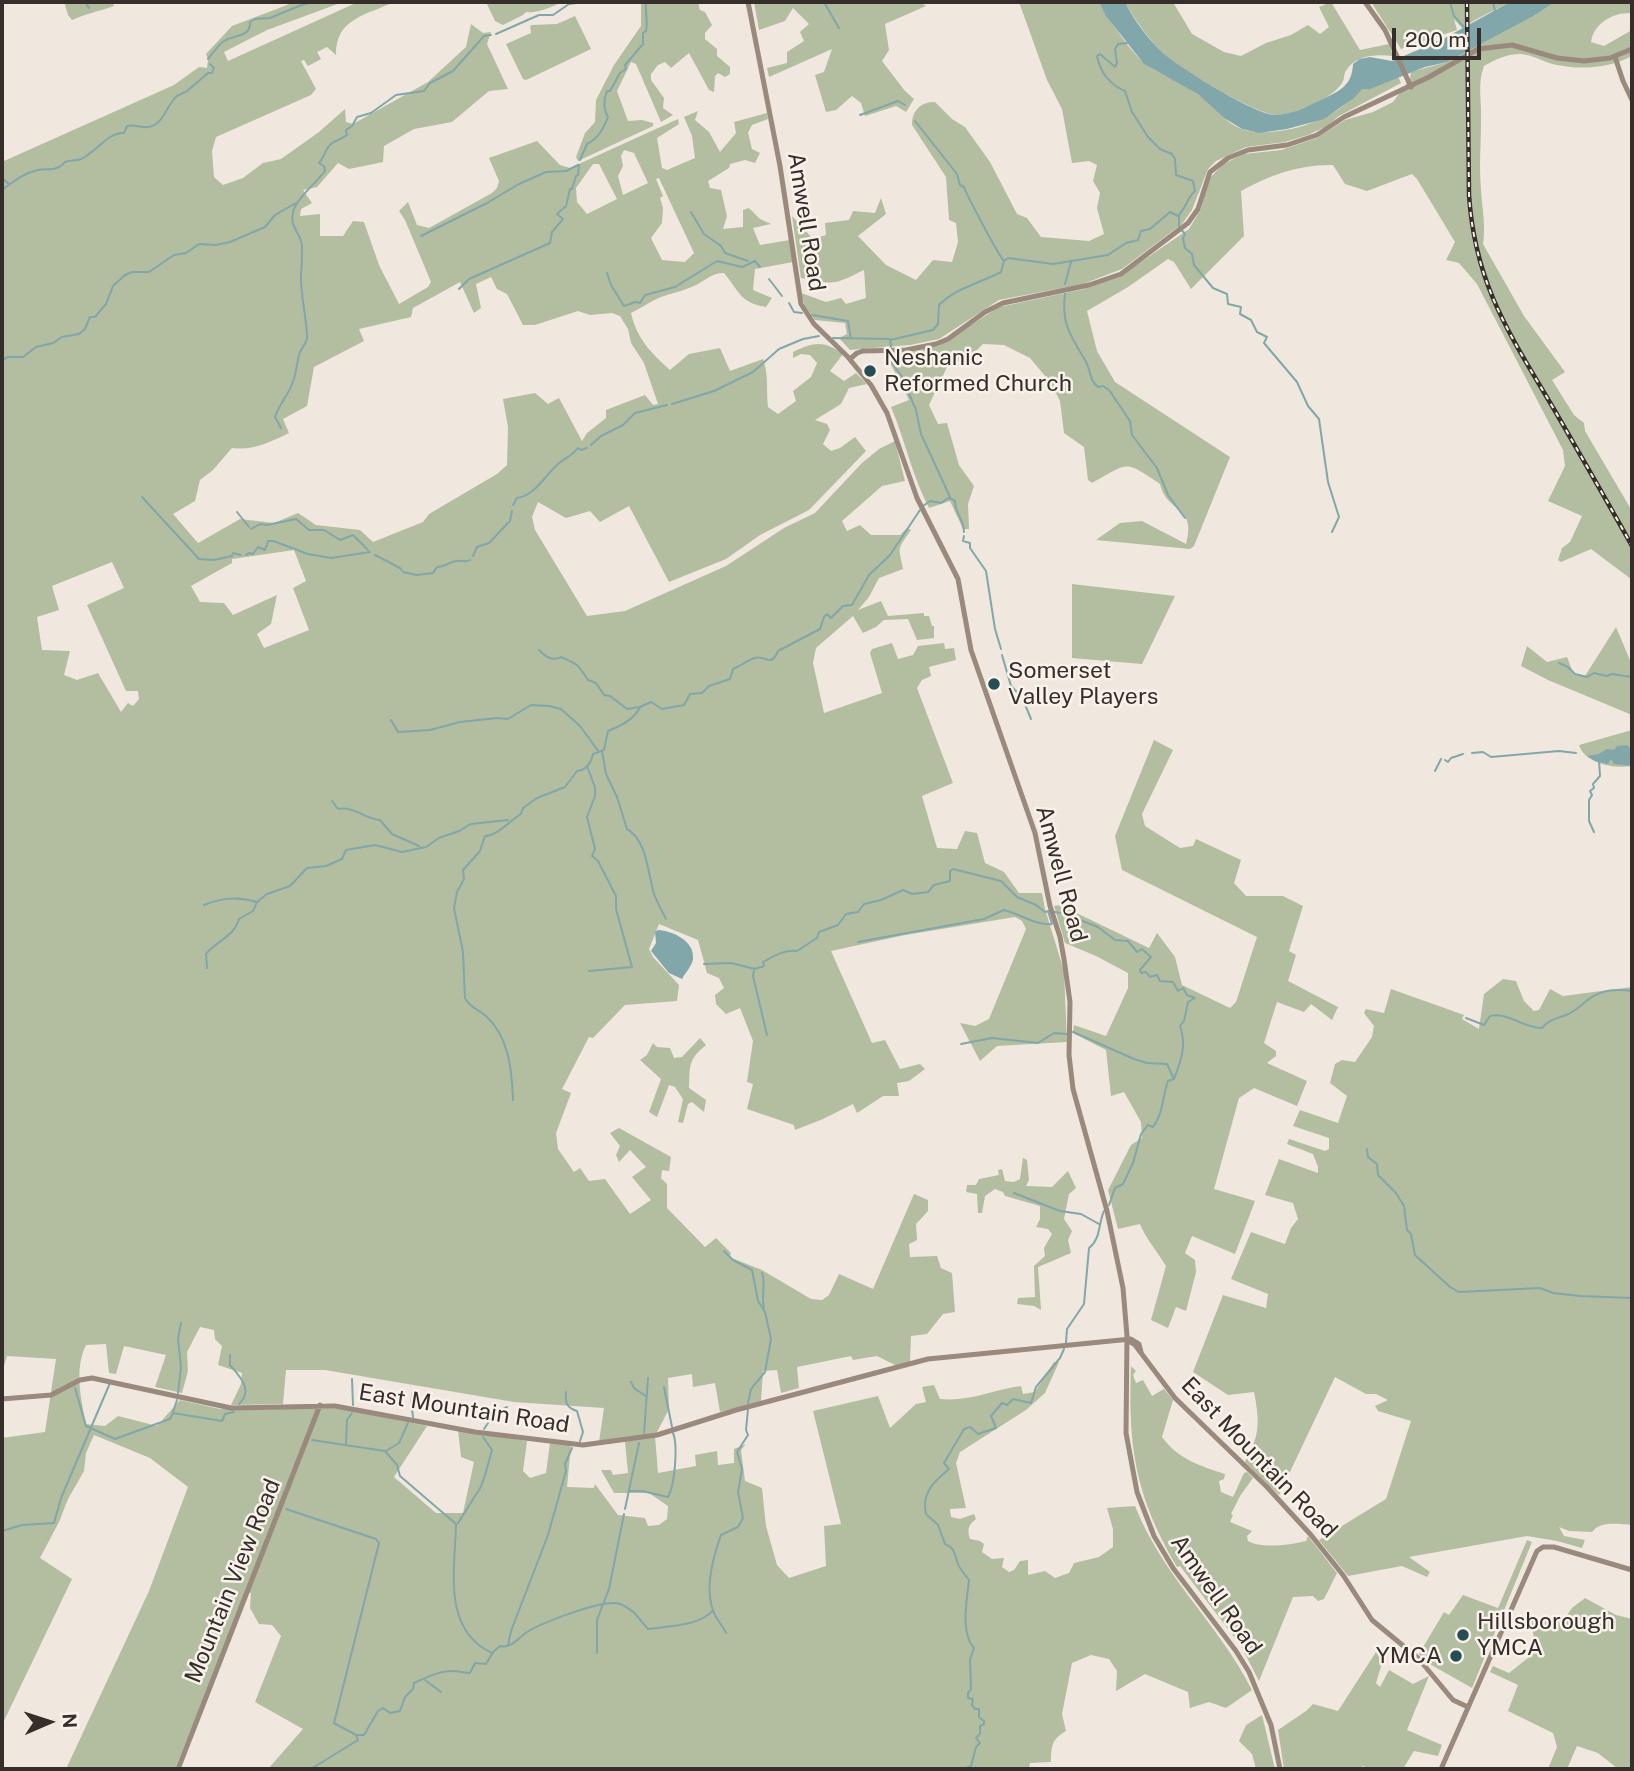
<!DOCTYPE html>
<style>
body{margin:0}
#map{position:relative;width:1634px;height:1771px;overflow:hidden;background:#f0e8df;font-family:"Public Sans",sans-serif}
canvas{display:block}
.frame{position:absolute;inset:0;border:4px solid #362e2a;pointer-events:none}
.north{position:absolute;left:14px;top:1687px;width:70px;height:70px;-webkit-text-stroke:5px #f8f2eb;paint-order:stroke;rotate:87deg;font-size:19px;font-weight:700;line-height:28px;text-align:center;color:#362e2a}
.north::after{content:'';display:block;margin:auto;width:24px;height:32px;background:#362e2a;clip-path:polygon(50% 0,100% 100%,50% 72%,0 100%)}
.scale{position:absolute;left:1392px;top:28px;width:89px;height:32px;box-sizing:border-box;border:4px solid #362e2a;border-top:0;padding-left:9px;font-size:21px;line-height:24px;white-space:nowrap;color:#362e2a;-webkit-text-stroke:5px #f8f2eb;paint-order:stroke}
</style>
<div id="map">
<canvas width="1634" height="1771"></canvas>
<div class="frame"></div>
<div class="north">N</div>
<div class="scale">200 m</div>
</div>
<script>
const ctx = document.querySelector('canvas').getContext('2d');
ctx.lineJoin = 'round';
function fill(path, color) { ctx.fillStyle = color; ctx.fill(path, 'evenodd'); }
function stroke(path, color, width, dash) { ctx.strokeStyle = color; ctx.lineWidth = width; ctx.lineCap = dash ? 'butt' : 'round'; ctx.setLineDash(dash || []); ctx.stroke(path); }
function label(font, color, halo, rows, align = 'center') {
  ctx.font = font + ' "Public Sans",sans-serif'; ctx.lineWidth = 5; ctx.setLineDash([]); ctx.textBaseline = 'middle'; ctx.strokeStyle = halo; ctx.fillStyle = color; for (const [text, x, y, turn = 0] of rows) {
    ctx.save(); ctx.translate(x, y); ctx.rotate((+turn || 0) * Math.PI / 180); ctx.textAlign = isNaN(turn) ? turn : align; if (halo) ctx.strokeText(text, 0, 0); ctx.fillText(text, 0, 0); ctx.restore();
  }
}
fill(new Path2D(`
 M64,2H112L114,6C100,11 85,14 72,20L68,15Z
 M295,2H343L267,30L224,52L228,61L358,2H394C366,15 335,19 336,55L327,47L317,52L321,59L308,66L304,60L301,61L316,89L311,95L216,137L212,151L214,177L223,185L243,178L263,163L281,159L319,132L345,109L346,122L353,124L428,82L466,47L471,24L483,33L491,32L487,44L508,89L489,91L452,122L414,129L384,146L383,162L349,169L338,163L317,187L303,190L312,203L301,209L300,216L320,214V236H343L353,221L364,222L379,265L399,304L428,287L431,282L405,220L399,211L408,202L417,225L429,228L492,193L497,188L499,181L489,158L537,141L560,165L570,168L678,119L679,124L657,138L662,168L667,170L695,158L692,136L684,117L698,111L695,120L709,132L720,152L736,133L734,122L767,113L768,119L752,125L748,133L752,149L760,153L755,163L745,160L730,164L729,168L708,181L710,188L721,190L727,216L723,229L743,227V210L749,208L760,219L771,224L753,228L760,245L790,240L793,262L755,269L753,290L772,298L766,307C739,302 740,292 724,273C711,273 705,281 694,286C683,291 672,293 661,297C651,301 641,308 631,313C637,339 651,353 670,370L689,354L720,348L730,371L763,359C769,375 766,391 768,407L778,414L796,401L793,391L811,377L817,363L810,355L801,354L793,358V352C813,342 824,340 843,354L830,371L844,381L856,373L867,384L849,388L841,404L815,420L827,424L830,430L823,444L831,451L840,448L855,437L866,451L809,510L760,535L726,559L669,582L629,506L600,522L590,511L566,518L538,502L532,517L535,530L587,616L625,611L726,566L784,528L815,513L862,463L879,449L895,441L905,481L882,486L842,521L847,531L860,525L871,535H900L907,528L911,530C896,551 899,546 903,569L879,578L869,597L858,610L881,601L888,616L924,613V616H929L932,626H934V638L917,640L908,619L884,620L876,627L863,633L853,616L816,648L813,663L824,713L882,693L870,653L872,649L892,643L898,659L913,655L918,646L944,643L945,649L954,648L956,660L929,667L931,676L922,680L917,688L953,783L922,796L937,848L957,849L965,831L977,833L985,863L1004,872L1019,893H1042L1045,909L1064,971L1067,1042L997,1046L980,1061L960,1023L975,1026L989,1019L1026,929L1022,921L1015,917L905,935L831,951L872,1043L885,1040L900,1069L920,1064L925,1069L909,1081L897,1083L899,1096H883L857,1113L853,1104L823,1119L795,1130L794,1125L747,1109L753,1084L747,1082L753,1041L740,1008L726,1014L716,1004L715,995L724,988L719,978L707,973L698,940L659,924L649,949L653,957L679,985L677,1001L625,1005L593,1038L589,1037L562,1089L571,1093L556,1133L558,1149L574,1172L580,1168L589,1181L605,1179L630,1214L651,1200L632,1177L646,1167L630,1150L619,1162L616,1155L620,1146L610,1133L619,1128L671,1157L669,1171L662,1170L661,1178L667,1184V1208L705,1247L716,1238L731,1253L729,1257L762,1270L811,1299L822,1300L829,1295L839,1274L873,1289L914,1194L928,1200V1211L916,1224L917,1240L909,1244L910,1257L937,1256L941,1268L952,1273L955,1312L943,1314L927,1334L911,1336L910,1362L897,1366L877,1356L853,1360L851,1356L797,1367L799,1388L781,1393L777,1370L763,1371L761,1401L720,1412L715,1383L693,1387L692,1374L668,1378L669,1409L655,1436L658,1473L696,1466L695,1455L717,1451L718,1465L734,1463V1449L746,1444L741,1450L745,1481L762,1488L766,1526L777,1565L789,1578L826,1566L824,1526L841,1524L813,1411L878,1396L890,1428L916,1404L926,1402L922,1387L934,1385L940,1399C969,1402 992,1390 1021,1386L1023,1394L1035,1392L1054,1362H1059L1045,1393L1026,1410L960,1452L956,1463L966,1508L950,1509L951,1517L960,1519L974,1514L976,1519C968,1525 967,1530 970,1539L980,1541L984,1544L982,1552L992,1559L1004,1558L1002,1567L1009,1572L1014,1570L1020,1561L1028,1560V1575L1045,1571L1055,1578L1069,1573L1074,1563L1099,1557L1113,1547V1529L1107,1508L1135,1506C1163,1577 1218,1623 1252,1690L1226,1708L1209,1702L1190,1708L1188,1692L1145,1674L1116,1691L1117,1671L1109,1659L1091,1655L1072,1663L1062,1714L1066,1731C1052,1739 1051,1746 1051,1762L1030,1763L1029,1769H268L303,1729L255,1702L281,1636L272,1625L259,1624L250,1608L251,1593L246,1592L175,1769H66L149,1591L188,1487L150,1458L94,1435L86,1453L84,1471L68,1499L59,1522L40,1558L72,1579L2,1725V1438L45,1432L56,1359L7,1356L2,1373V159L4,161L174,85L199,67L207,68L208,60L206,54L232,26ZM624,150L634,153L648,183L623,195L618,176L623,166L621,156ZM593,164H599L617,199L587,214L577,202L576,188ZM659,178L694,253L685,262L662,260L651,238L662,223L663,208L660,198L663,196L656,179ZM491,277L497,289L507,294L523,325H535L578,311L590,315L612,313L620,316L628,329L631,343L644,363L658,404L653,405L645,395L606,410V418L587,433L582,441L559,398L548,404L535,393L503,399L508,427L507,465L497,474L429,514L423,522L373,542L360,530L316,525L298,513L274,523L240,519L198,543L173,514L195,501L200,480L213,470L232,448C253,451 270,442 289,433L283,419L307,406L314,367L364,341L359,329L411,317L413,308L460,282L474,313L481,308L476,284ZM294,550L306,581L293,588L309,630L264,648L257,634L271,624L277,595L233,615L224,603L200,602L191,586L232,563V559ZM112,562L124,588L87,605L126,691H138L139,699L133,706L128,703L121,712L98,673L77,680L64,675L70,651L42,650L37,617L59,610L52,586ZM200,1327L214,1330L215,1339L222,1346L218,1365L242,1373L241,1384L231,1405L283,1404L286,1370H325L514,1402L604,1408L599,1442H625L628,1473L613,1475L611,1470H601L614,1493H649L668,1506L667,1519L659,1525L648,1526L645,1518L618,1515L595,1484L594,1488L567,1487L571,1445L550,1443L546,1473L530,1478L523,1471L527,1441L458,1430L461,1457L474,1462L463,1513H436L394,1477L427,1426L344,1409H220L180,1400L157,1426L118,1416L105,1426L86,1424C81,1399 74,1369 86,1345L106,1344L109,1373L116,1374L124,1346L166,1355L155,1387L182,1393L188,1371L187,1352Z
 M486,2H562C551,7 537,14 526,12L523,15L503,25L495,21Z
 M641,2H698L700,10L705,12L712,25L705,33V39L717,49V56L730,67V74L725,77L718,73L715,76L714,92L709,90L689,53L671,68L665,62L658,65L651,74V80L664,98L663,108L673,115L661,122L636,64L631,62L617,91L628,121L642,120L653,123V126L578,161L576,157L585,133L595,122L596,100L614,65L641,26Z
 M754,2H920L926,6L885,24L889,50L882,61L905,91L914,99L906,112L896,106L865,116L861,103L852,96L836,110L826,112L815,75L824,72L832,49L769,77L767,68L787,63V52L804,41L800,32L809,24L793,8L785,21L759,30Z
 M1019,2H1099C1107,17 1134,57 1148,66C1165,77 1182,82 1198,94C1213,105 1226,125 1245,130C1279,139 1342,119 1360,88L1398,76L1401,83L1339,116L1327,126L1308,135L1285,142L1246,147L1216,161L1208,169L1192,210L1182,224L1122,269L1083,284L999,300L939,339L910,345L850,350L839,338L847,334L845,323L815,320L805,306L801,293L826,302L841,298L846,304L866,298L864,270C833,285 836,285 801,278L792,216L813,239L826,235L825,223L849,220L853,211L875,213L881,198L886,214L858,236L886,265L916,280L933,260L952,262L958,242L956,223L949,220L946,177L912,125C912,110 921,102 935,102L952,119L965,127L990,162L1017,214L1027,218L1041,237L1089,241L1104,234L1097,208L1100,193L1093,181L1097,165L1089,161L1072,163L1062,109L1047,80Z
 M1125,2H1173L1192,34L1224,52L1241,56L1266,43L1291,35L1308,25L1320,34L1329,27L1319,7L1331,2L1360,50L1389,44L1393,56C1375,54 1355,55 1345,72C1344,76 1344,80 1342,83C1335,94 1319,102 1307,107C1298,110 1286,115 1276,115C1257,115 1179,68 1163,53C1152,43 1132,16 1125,2Z
 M1371,2H1510L1473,21L1463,29L1454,19L1457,30L1401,49Z
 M1555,2H1632V13C1613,12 1594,23 1591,42L1604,46L1632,30V56C1609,68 1583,70 1557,65C1545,63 1532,54 1520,54C1506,54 1495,60 1484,66C1477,84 1482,101 1481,120C1481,143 1479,166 1481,190C1482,208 1486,225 1483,244L1524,316L1565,372L1552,380L1574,415L1584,423L1585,431L1632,511V588L1631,579L1591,549L1561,562L1558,560L1562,548L1570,542L1582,516L1548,501L1565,466L1563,450L1477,284L1459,263L1446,260L1455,242L1417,179L1412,174L1367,191L1345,184L1333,165C1300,164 1270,175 1241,191L1244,236L1191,289L1174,262L1168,259L1128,287L1087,311L1097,351L1115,382L1230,457L1194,546L1190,549L1096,540L1120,523L1142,521L1186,544C1197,505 1167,514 1160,484C1124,460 1130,462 1092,483L1088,480L1084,447L1064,433L1060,401L1051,383L1030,358L1004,345L983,344L973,354L947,367L929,405L938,424L947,423L959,465L974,486L968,504L969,529H963L950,501L929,508C912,476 905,440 891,407L909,400L885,353H905L938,346L999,307L1084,289L1119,277L1189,229L1201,209L1209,179L1223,164L1244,154L1281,150L1317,138L1345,120L1373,112L1393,102L1410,79L1411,72L1447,62L1532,17Z
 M575,16L591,49L526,80L523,79L506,44L531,33L530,26L532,25L557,24Z
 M1072,584L1175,596L1142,664L1072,658Z
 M1616,627L1632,665V715L1548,680L1521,666L1527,646L1547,662L1567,657L1574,675L1585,676Z
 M1632,730V766C1615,769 1585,764 1579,745Z
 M1154,740L1173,750L1142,814L1145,826L1180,848L1193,846L1196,839L1241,860L1234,883L1246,896H1283L1303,906L1289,951L1296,955L1288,981L1338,1007L1332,1020L1311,1004L1304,1012L1277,1002L1264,1043L1276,1051V1056L1267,1063L1307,1081L1297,1106L1254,1088L1239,1098L1214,1189L1255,1201L1235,1254L1192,1236L1185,1253L1195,1260L1196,1272L1186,1311L1176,1307L1168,1328L1151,1320L1166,1266C1157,1251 1146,1239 1140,1224L1118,1229L1108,1190L1131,1145L1142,1138L1141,1122L1124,1092L1111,1096L1106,1050L1073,1033L1074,1025L1106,1036L1128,988V973L1096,956L1065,943L1054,906L1060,905L1149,948L1157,933L1175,957L1182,985L1230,1008L1236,1002L1257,937L1122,870L1115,836Z
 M1503,979L1516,981L1524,1001L1534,1011L1539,1010L1550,989L1563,996L1632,987V1525C1619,1524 1600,1521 1592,1532L1569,1531L1559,1527L1564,1536L1585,1540L1582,1548L1557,1541L1527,1536L1409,1557L1430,1572L1427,1577L1402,1566L1348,1576L1319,1540L1386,1499L1411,1421L1378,1411L1375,1406L1388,1400L1376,1394H1366L1335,1377L1279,1495L1245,1462C1260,1435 1260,1423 1254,1392L1228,1395L1193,1372L1223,1295L1266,1308L1268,1294L1231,1279L1251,1232L1285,1244L1291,1228L1298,1219L1293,1203L1265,1195L1279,1159L1318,1173V1167L1313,1154L1287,1144L1289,1139L1325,1151L1329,1149V1138L1293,1126L1300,1110L1338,1123L1347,1096L1330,1083L1335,1064L1342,1060L1355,1062L1372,1037L1374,1026L1364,1013L1366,1009L1384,1013L1391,989L1464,1015L1462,1019L1479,1029L1484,994Z
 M700,1038L706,1045C688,1060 690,1065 689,1088L706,1100L704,1112L692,1102L688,1104L683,1123L678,1122L683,1099L675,1087L669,1085L657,1117L649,1112L661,1079L640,1060L647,1055L653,1043L657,1047L670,1048L674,1058L682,1057Z
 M1023,1158L1027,1160L1029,1180L1026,1186L1052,1187L1068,1171L1076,1188L1069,1194L1064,1219L1072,1231L1068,1240L1071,1253L1038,1267L1041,1310L1034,1306L1017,1304L1018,1298L1035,1297L1034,1266L1045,1256L1044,1248L1052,1234L1048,1229L1036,1227L1040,1219V1206L1005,1196L1003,1192L995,1189L985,1196L982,1213H978L977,1194L966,1192L967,1185H976L979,1179L999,1175L998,1170L1002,1169L1005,1181L1014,1182L1020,1179Z
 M1131,1366L1136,1371L1133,1375L1136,1383L1143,1380L1152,1396L1164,1389L1173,1400L1162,1437C1178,1459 1200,1466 1225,1474L1224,1479L1219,1481L1221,1492L1233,1497L1244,1473L1247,1472L1253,1478L1240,1496L1231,1514L1233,1515L1230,1522L1252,1531L1247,1536L1248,1541C1262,1549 1290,1545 1306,1541L1308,1536L1337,1573L1324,1599L1318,1601L1313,1596L1293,1597L1259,1681L1241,1646L1180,1566L1177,1567C1135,1496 1128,1447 1131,1366Z
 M1527,1540L1532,1542L1472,1688L1428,1663L1419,1654L1444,1612L1449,1615L1463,1595L1498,1608Z
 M1585,1598L1616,1615L1632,1619V1769H1618L1598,1753L1577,1746L1567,1769H1548L1557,1747L1553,1733L1508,1711L1518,1685L1490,1672L1493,1666L1509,1673L1533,1654L1535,1645L1531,1619L1562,1622L1572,1608Z
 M1376,1652L1383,1660L1376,1683L1380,1687L1389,1670L1413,1684L1429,1676L1407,1730L1442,1745L1438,1756L1414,1751L1403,1769H1370L1363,1766L1360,1769H1284L1278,1730L1306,1711L1313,1704L1338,1711Z
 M1262,1715L1275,1769H1256L1252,1754L1239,1741L1246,1725Z`), '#b3bda0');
fill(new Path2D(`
 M1099,2H1125C1133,19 1149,40 1163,53C1179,67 1255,115 1275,115C1291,115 1311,105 1325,98C1342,90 1352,84 1353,64L1360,59L1370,57L1392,61L1420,49L1424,45L1443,39L1510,2H1555L1532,17L1447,62L1425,67L1370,89H1362L1354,98L1324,119L1287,129L1259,133L1242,129L1224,118L1198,94L1144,64L1106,16Z
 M1627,745L1631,749L1632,766L1614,764L1611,759L1608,764L1595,761L1587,756L1599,754L1607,749L1614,750L1617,746Z
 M658,930C673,931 695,941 693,959C692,966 685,973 682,979L669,973L651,951L656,943L655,932Z`), '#81a7aa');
stroke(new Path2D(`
 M85,2L89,8
 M824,2L839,28
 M1450,2L1454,16L1464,27
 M1493,2L1495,11
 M496,34L539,15H553L569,4L584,2
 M208,59C212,54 218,45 224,41C236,34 251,37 250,22L255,19L270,18L304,4L314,2
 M860,115L898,101L905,105
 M915,121L957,174L960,185L964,187C967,196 999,256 1004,261
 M580,160L587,144C599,138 603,129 608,117C603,109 603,101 607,91H610L620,73L626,69L625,65L643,44V33L646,31C648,20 645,13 646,2
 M2,178L9,184
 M2,190C13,182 23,173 38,170C49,168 57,172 65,162C70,160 76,161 81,159C96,152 108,132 124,133L127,126C135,124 140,128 148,127C164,125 167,104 177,96C178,95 186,92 187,91C194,85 201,79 208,73H212L214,68L210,64
 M691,212L704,234L721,246L725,253L748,261
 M1179,216V227L1185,234L1183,238L1185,248L1192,254L1194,265L1213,288L1227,294L1228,304L1241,307L1240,314L1251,320L1257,332L1267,337L1264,343L1297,382L1308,406L1319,419L1328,482L1339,517L1332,532
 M421,236L487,203L519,184L546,172L566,171L578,165
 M607,273L611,285L624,306L635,302L640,303L645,295L675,287L717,261L742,267L755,261L760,267
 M769,279L782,296
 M1065,284L1071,262
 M459,289L469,279L550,243L552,232L563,219L557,214L566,206L570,189H572L576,176L578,175L579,165
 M1065,294C1061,326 1072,337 1086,362C1091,371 1089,380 1098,387L1103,386L1109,390L1130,421L1132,435L1157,468L1168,495L1185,518
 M789,303L794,312L802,313
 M812,315L848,321L851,339
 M833,338L890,339
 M891,347L890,340L933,330L938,324L939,305C956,288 980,283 1001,272L1004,261L1008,258L1053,264L1108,255L1126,243L1138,240L1141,231L1150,229L1170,212L1178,216C1186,208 1187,198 1195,191L1193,181L1176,175L1175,159L1172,154L1160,149L1148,137L1132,112L1125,91C1110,85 1100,72 1097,56L1100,54L1115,67L1117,63L1115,49L1118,44L1127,43
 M891,353V361L902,377L916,410L921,434L950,497L941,503L930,501L923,506
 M2,360L8,357H23L36,347L53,343L62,337L79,334L85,329L90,317H95L106,304L113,286L125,275L132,272H149L174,255L186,253L199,244L216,245L230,242L265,227L275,215L298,202
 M672,404L714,391L753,372L779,349L803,339L819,336
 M281,428L275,417C279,404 288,396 292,384C297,374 296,363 300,352C302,347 307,343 307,338C307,317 300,295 301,274C302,265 302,256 302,247C302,233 289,229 293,212C296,199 317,182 325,171L324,166L319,163C324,158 325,149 331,144C336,140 342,139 347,135L346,130L352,126L357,117L371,113L396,95L424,91L430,83L453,71L484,36L491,35
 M591,445L601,436L623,425L635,413L667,405
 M142,497L199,559L214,560L232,556L233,553L241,555
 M949,498L955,501C955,514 964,519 964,532
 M513,505L517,498C534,496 544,477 556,466C563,459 572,456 578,448L581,450L587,448
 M237,512L249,527
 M251,529L260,524L267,525L296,519L309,530H324L340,540L353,535L368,550
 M964,536L963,541L970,543V548L986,571L995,629L1001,649
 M246,555L249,553L253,554L258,547L265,550L268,541H273L308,554L331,558L370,552
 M375,555L400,568L403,572L417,575L433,573L437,567C445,567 449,562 456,561C463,560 465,563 470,560
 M473,556L477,547L489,543L506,525L510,521L512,511
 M539,650C545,656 552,662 561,657C579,665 577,663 588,680L596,683L604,695L610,696L627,709L640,707
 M1002,655L1011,686L1022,697L1031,719
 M1559,663L1568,667L1575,674L1587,677L1594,673L1607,676L1612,674L1632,677
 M391,720L398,732L430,730L460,722L497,718L508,719L531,705L549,706L561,709L580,726L599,752
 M602,751L606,774L617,797L627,829C647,840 648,874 654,894C657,902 662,911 666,919
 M1472,753L1483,752L1491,757L1559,751L1576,753
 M1445,760L1448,762L1451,758L1463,754
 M587,766L595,787V796L587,817L595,849L592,856L598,861L616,896V909L632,967L589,971
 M1435,771L1441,759
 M332,801L338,809C355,806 364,819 380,820L392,834L419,846
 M1594,832L1589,821V800L1592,795L1590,791L1594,788L1593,784L1600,776L1599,760
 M204,905C222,898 238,896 257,902L267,894L290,886L307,868L326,866L342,859L346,850L375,845L402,852L426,847L439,838L459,831L471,824L508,820
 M1054,912L1062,913L1098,927L1115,940L1128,941L1137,952L1142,949L1151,957L1140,970L1141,973L1146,972L1150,977L1157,975L1160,981L1173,982L1178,991L1183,988L1187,995L1195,998L1188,1002L1184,1021L1180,1026C1187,1046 1181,1060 1174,1079L1168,1081C1162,1097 1164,1112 1153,1127L1148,1125L1141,1134L1133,1163L1123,1184L1115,1188L1109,1205
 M858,942L984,919L1004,910C1020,914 1037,926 1052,924L1048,911
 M704,964L731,963L755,969L764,966L763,962C774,956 785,949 797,951L817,938L819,932L838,925L846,914L858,912L864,904L881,900L903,890L912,894L928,892L934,885L950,881V871L953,869L1001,881L1017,897L1036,905L1045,912L1049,911
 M207,968L206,954C216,941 234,937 239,919L253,911L257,902
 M754,971L753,976L767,1035
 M1466,1018L1484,1025L1490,1016C1509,1012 1523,1028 1542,1028C1550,1019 1556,1019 1566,1015C1575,1012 1582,1004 1589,999C1603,989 1617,989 1632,991
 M1073,1032L1134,1059L1147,1063L1167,1064L1174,1079
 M961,1044L992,1038L1038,1043L1054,1033L1067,1034
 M513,1100C512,1070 509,1037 486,1016C478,1009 470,1008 465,998L463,952L454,908L457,892L464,879L463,870L480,851L485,836C499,835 509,821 521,814L523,808L537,798L565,787L577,771C587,770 591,763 593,754L604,750L608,731C621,726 635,719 640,707L651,702L662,709L684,705L690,694L702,693L709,686L730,679L733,669C740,666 747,661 754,658C766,654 770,669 778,651L820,629L824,617L827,614L831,618L843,606L852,605L869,575L890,555L920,510
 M1367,1149L1368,1157L1377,1164L1378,1175L1396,1193L1404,1206L1407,1230L1411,1234L1415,1255L1450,1287L1459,1292L1540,1288L1553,1293L1580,1296L1632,1298
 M1014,1193L1060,1211L1081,1214L1099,1224
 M724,1251L733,1260L752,1270L758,1301L765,1312L771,1339L765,1372L751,1389L748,1403
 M762,1273C766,1283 761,1296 764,1308
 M1066,1343L1067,1329L1084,1304L1089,1248C1101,1239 1098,1224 1104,1211
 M230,1355V1365C240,1377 254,1390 239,1404
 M352,1379L353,1405
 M631,1382L634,1388L647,1397
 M664,1387L672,1427
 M75,1388L86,1426L115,1439L170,1419L173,1413L222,1421L225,1414L234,1412
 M413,1391L411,1402L413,1417
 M566,1392C565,1403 567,1408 577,1411L583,1432L580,1441
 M178,1393L181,1367L178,1339L181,1323
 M173,1412L177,1400
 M484,1429L494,1414L507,1407
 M644,1433L648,1378
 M312,1440L385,1451L397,1465L400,1476L456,1524C455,1570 442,1630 492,1653
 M346,1444L347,1420L352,1413
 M386,1451L399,1443L408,1423
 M629,1491H642L668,1497C675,1485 678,1445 673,1433
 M286,1509L376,1539L379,1543L334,1723L356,1735
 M625,1509L639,1443
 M458,1523L477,1493C483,1488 489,1460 492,1450L483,1437
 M2,1531L22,1525L54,1523L61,1498L110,1383
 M726,1633C723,1626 717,1620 714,1613C704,1590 713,1557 721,1535L738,1527L743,1518L738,1492L742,1469L737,1452L748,1435L746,1430L748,1409
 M508,1645L511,1631L548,1535L566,1471L565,1464L572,1448
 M597,1653V1620L609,1589L624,1514
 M425,1680L441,1692
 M311,1769L358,1740L356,1735H364L378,1711L383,1708L390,1713L400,1711L405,1697L413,1689L414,1683C427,1677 439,1671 453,1671C459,1671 464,1673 470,1673L475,1663L486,1664L493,1652L500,1646C511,1649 518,1638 527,1632C542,1623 604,1598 620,1604C634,1609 639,1619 648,1629C667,1626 701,1626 713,1610
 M963,1769L971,1766L976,1747L980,1743L976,1738L980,1734V1726L984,1724V1721L979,1717V1709H975L972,1705L973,1699L968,1698V1693L971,1689L970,1659L974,1648C960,1633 967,1600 969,1580C965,1575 960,1569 958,1564C954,1554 956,1549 945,1544L938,1525L926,1514C921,1492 935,1481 949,1469L944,1463L964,1429L970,1427L978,1434L996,1428L991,1416L1002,1403L1007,1405L1013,1399L1031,1403L1036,1387L1060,1358L1064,1349`), '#81a7aa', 2);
stroke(new Path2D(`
 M748,2L780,166L801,304L814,324L847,356L871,385L887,413L917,498L958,579L971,650L1035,833L1050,906L1060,937L1064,959L1070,1002L1069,1055L1073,1089L1107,1211L1123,1288L1127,1336L1126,1433L1137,1492L1154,1536L1173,1568L1236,1651L1249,1672L1271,1725L1280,1769
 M1365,2L1385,30L1411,87
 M1615,57L1623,81L1632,100
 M850,359L857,353L863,351L906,350L936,344L948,339L985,312L1003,303L1089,285L1121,274L1188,223L1198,209L1210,172L1228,158L1248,150L1287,145L1317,135L1344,117L1429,77L1478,49L1512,45L1557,58L1584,61L1610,58L1632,49
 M1127,1340L1135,1345L1175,1398L1267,1487L1311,1535L1343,1575L1372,1620L1418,1658L1453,1700L1468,1707
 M2,1399L51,1395L80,1380L92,1378L231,1408L335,1406L475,1432L583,1445L657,1435L736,1410L928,1359L1131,1339L1139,1344L1141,1352
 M178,1769L320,1405
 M1441,1769L1537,1551L1543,1547H1554L1632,1570`), '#9a897d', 5);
const rail = new Path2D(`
 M1467,2L1469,195C1475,286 1511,336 1555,411C1581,456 1607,501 1632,546`);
stroke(rail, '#362e2a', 4.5);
stroke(rail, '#f8f2eb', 2, [5]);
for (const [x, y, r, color] of [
 [870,371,7,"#244e53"],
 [994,684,7,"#244e53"],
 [1463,1635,7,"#244e53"],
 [1456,1656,7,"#244e53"]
]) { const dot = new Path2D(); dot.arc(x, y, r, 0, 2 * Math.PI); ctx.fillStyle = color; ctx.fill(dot); stroke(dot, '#f8f2eb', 2.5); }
label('23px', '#362e2a', '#f8f2eb', [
 ["Amwell Road",806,222,81],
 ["Amwell Road",1061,874,75],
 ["East Mountain Road",464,1409,9],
 ["East Mountain Road",1259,1458,46],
 ["Mountain View Road",233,1581,-68],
 ["Amwell Road",1216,1595,55]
]);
label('23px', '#362e2a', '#f8f2eb', [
 ["Neshanic",884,358],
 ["Reformed Church",884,384],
 ["Somerset",1008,671],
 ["Valley Players",1008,697],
 ["Hillsborough",1477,1622],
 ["YMCA",1477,1648],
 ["YMCA",1442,1656,"right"]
], 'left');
</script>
